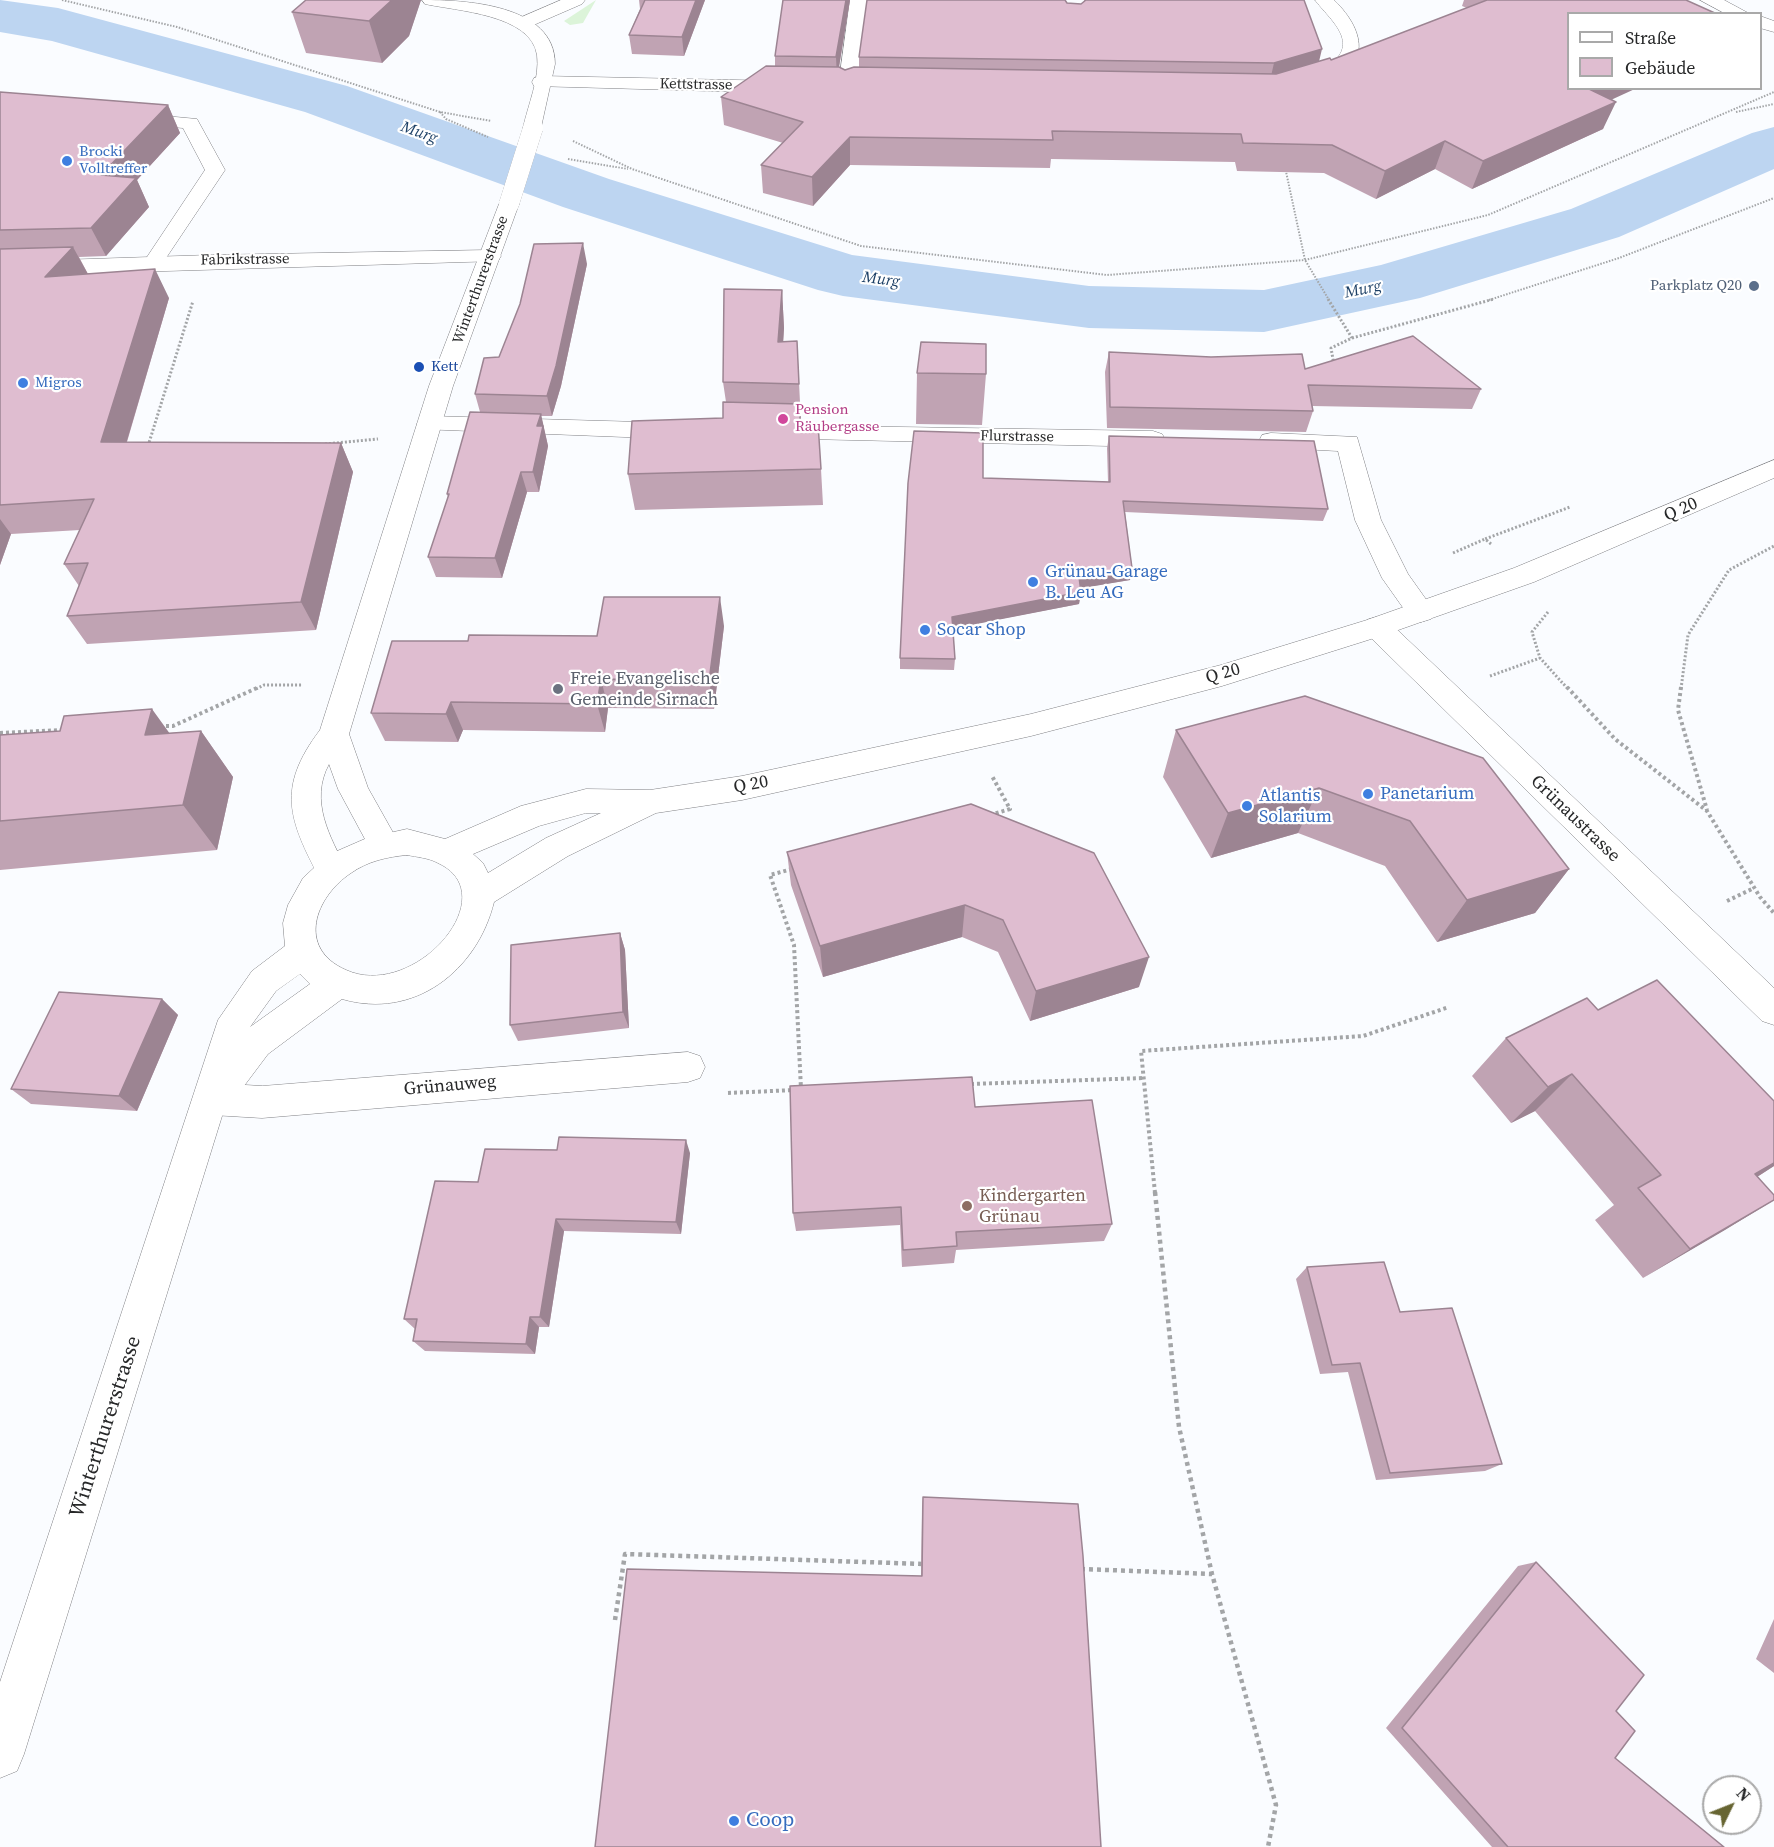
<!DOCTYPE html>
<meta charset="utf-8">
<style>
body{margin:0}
#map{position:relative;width:1774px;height:1847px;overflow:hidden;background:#fafcff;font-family:"Source Serif 4",serif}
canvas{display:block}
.legend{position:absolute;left:1567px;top:12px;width:195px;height:78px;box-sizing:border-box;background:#fff;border:2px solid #a9a9a9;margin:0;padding:8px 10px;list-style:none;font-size:18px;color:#272829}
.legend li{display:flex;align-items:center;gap:12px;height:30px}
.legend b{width:30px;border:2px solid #a9a9a9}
.north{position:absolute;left:1702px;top:1775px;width:60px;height:60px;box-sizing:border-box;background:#fff;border:2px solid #a9a9a9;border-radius:50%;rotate:47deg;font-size:16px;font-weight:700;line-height:24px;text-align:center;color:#272829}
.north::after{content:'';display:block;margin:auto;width:21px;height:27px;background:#676532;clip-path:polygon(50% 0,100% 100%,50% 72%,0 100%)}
</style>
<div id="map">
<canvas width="1774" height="1847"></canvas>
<ul class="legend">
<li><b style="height:8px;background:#fff"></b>Straße</li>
<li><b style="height:16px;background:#dfbdd0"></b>Gebäude</li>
</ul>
<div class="north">N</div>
</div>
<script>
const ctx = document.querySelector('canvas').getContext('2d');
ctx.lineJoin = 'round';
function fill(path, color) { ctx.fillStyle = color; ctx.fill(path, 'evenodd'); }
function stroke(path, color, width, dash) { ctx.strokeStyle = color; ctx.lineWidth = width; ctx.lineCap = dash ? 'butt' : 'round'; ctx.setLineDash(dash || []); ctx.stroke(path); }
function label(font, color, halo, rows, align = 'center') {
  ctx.font = font + ' "Source Serif 4",serif'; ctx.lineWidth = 4.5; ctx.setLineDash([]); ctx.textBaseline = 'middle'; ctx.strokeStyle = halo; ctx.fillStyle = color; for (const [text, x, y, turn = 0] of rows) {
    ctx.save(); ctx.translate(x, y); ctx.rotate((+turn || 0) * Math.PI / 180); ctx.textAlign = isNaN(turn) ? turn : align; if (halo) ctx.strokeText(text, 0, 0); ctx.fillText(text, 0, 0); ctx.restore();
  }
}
fill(new Path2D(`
 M596,0L583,23L570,25L564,21Z`), '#dcf4d9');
fill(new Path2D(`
 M0,0L58,8L347,86L609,179L852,255L1089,286L1264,290L1381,265L1571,209L1752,133L1774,127V169L1619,237L1420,298L1264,332L1089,328L843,296L818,290L563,207L305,112L52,41L0,32Z`), '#bdd5f1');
const service = new Path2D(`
 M133,113L197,119L225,170L160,267H146L143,263L205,170L183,128L127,123L124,119L127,115Z
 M688,1052L700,1056L705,1067L700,1078L688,1082L262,1118L212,1115L200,1110L195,1099L200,1088L212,1083L262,1086Z`);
const minor = new Path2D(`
 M561,0H585L582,4L529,27H517L514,23L517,19Z
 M850,0H868L856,89L847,95L838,89Z
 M1315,0H1334C1368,33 1371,71 1318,85L1309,79C1313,72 1322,71 1328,66C1362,43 1330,20 1315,0Z
 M541,76L783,81L792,87L783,93L534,86L532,82L534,78Z
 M490,250L498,251L501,256L498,261L0,276V262L210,255Z
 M429,416L676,423L685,426L688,431L685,436L676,439L420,429L417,424L420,419Z
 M773,425L1153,431L1162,434L1165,439L1162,444L1153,447L764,438L761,433L764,428Z
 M1271,433L1357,437L1381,520L1408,574L1435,612L1431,619L1421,622L1411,619L1382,578L1355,520L1338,451L1262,447L1259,441L1262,435Z
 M1377,617L1387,620L1774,988V1025L1762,1021L1367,634L1363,627L1367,620Z`);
const tertiary = new Path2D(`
 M422,0C465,0 555,4 555,64L540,132H526L523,128C528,105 540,78 537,55C531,14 456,11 425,4Z
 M509,198L516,200L519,204L453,386L349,734L368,788L400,845L395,854L384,858L373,854L338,789L329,764C309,801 330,837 347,870L342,879L331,883L320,879C289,820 276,788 320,730L429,386L499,204L502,200Z`);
const secondary = new Path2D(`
 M1700,0H1724L1750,14H1726Z
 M1760,16L1774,21V32L1760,28Z
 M1774,460V478L1534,582L1387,634L1222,686L1031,736L742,800L656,813L568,856L494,902C477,971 414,1020 342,999L268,1054L235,1098L227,1100L24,1754L17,1771L0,1778V1682L218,1020L252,971L285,946L283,923L288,905L303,878L328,855L367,838L407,829L445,839L521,806L586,789L650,790L742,776L1031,714L1221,665L1367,620L1514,568ZM586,813H601L546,838L488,873L483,863L473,854L539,826ZM407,855C417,857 429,858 438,863C507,895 414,1001 346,970C296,948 315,897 351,873C368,861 387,857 407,855ZM300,974L310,984L250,1027L276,991Z`);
stroke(service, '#808185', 1);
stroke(minor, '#808185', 1);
stroke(tertiary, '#808185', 1);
stroke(secondary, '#808185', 1);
stroke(new Path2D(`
 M62,0L177,27L440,112L491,121
 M440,112L446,119L488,137
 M1736,112L1774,104
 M573,141L632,169L861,246L1107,275L1305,260L1488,215L1774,92
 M568,159L628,169
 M1285,167L1305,260L1329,300
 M1489,300L1619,258L1774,198`), '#a3a5a7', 2, [1.5, 1.5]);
stroke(new Path2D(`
 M1328,299L1352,338L1331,348L1334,365
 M1352,338L1494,299
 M325,444L378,439
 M148,446L193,301
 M1491,544L1485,539L1570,507
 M1453,553L1485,539
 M1548,612L1532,632L1540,658L1568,689
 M1490,676L1540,658
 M256,689L264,685H302
 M1681,689L1688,635L1729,570L1774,546`), '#a3a5a7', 3, [2, 2]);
stroke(new Path2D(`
 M1567,687L1615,739L1707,811L1760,897L1774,913
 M1681,687L1678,710L1707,810
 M160,726H173L259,687
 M0,733L62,730
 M990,815L1010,809L992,776
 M792,869L770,875L794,945L801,1089
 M1727,901L1754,888
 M971,1084L1144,1078
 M728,1093L795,1090
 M1155,1193L1141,1051L1363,1036L1449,1007`), '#a3a5a7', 4, [3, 3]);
stroke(new Path2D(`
 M1155,1192L1179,1427L1212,1574L1276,1805L1268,1847
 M1081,1569L1212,1574
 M615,1620L625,1554L924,1564`), '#a3a5a7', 4.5, [4, 4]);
fill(service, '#fff');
fill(minor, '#fff');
fill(tertiary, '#fff');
fill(secondary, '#fff');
const tertiaryBridge = new Path2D(`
 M509,204L533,128`);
stroke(tertiaryBridge, '#808185', 20, []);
stroke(tertiaryBridge, '#fff', 20);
fill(new Path2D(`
 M421,0L409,36L382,63L306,53L292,12Z
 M639,0H705L684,56L632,54L629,35L640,9Z
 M783,0H850L839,67L845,70L859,67V57L1067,3L1081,4L1084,2V0H1304L1319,61L1331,60L1467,8L1462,6L1464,0H1686L1612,100L1603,129L1472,189L1435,169L1376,199L1324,173L1237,171L1235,162L1051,159L1050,168L850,165L813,206L763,193L761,165L783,143L724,125L721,97L775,66V56Z
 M0,92L168,105L180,133L137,180L149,207L106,256L79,257L88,274L169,298L127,442L341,443L353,472L316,630L87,644L67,616L79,586L64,564L80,530L11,534L0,565Z
 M587,264L561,386L552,416H541L548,446L539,492H527L502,578L436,577L428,557L448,497L447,494L480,412L475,394L499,357Z
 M782,290L784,328L783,342L797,341L801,423L821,469L823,505L635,510L628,474L723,418L726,402L723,382Z
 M1109,352L1305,369L1481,389L1472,409L1312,406L1313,411L1306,432L1107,428L1105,372Z
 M917,373L986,374L982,425L916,424Z
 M1109,436L1328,509L1323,521L1125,512L1132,568L1130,580L1080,588L1081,592L1079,604L953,628L955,659L954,670L900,669V658L983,478L1108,482L1107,448Z
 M724,626L714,709L608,708L605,732L463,730L458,742L385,741L371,713L468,641L597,636Z
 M1176,730L1569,869L1535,913L1437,942L1385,866L1298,833L1211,858L1163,777Z
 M201,731L233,777L217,850L0,870V735L169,733Z
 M971,804L1139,987L1030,1021L998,952L962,937L823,977L791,885L787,852Z
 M620,933L625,950L629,1028L518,1041L510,1025Z
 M162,999L178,1015L137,1111L31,1104L11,1089Z
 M1598,1010L1774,1101V1166L1757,1177L1774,1200L1643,1278L1595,1220L1614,1205L1535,1111L1511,1123L1472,1076L1506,1038Z
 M975,1107L1112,1224L1104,1241L956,1250L954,1263L902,1267L900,1225L796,1231L793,1213Z
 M690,1153L681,1234L564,1231L549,1327H539L535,1354L425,1351L413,1341L415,1329L404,1319L478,1182Z
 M1307,1267L1400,1312L1502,1464L1485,1471L1376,1480L1348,1372L1320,1374L1296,1279Z
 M923,1497L1078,1504L921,1576L922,1506Z
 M1536,1562L1616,1711L1615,1758L1724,1847H1492L1386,1728L1518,1566Z
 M1774,1619V1673L1756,1659Z`), '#c0a3b3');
fill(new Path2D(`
 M392,0H421L409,36L382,63L369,21Z
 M696,0H705L684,56L682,37Z
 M846,0H850L837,79L836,57Z
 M1322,49L1317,70L1269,85L1274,63Z
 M1587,88H1637L1576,116Z
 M1616,102L1603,129L1472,189L1483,161Z
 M168,105L180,133L137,180L149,207L106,256L91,228L101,175Z
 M850,137V165L813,206L812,177Z
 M1445,141L1435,169L1376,199L1385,171Z
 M583,243L587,264L561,386L552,416L547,396Z
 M73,247L89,276L45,277Z
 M155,269L169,298L118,471L101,442Z
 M782,290L784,328L781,379L778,342Z
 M541,414L548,446L539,492L533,472L537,426Z
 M341,443L353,472L316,630L301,602Z
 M521,472L527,492L502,578L495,558Z
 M0,519L11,534L0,565Z
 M1132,568L1130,580L1077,589L1079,577Z
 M1081,592L1079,604L951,629L952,617Z
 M720,597L724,626L714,709L709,681Z
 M601,679L608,708L605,732L597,704Z
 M451,702L463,730L458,742L446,714Z
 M152,709L186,756L145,735Z
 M201,731L233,777L217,850L183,805Z
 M1319,788L1298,833L1211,858L1228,813Z
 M1569,869L1535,913L1437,942L1467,900Z
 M965,905L962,937L823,977L820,946Z
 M620,933L625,950L629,1028L623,1012Z
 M1149,957L1139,987L1030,1021L1036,991Z
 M162,999L178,1015L137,1111L119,1096Z
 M1572,1074L1535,1111L1511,1123L1548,1087Z
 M686,1140L690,1153L681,1234L676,1222Z
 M1774,1163V1166L1760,1175L1705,1207L1755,1174Z
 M1774,1200L1725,1230L1643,1278L1690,1249Z
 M556,1219L564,1231L549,1327L540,1317Z
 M530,1317L539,1327L535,1354L526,1344Z`), '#9c8492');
const building = new Path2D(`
 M306,0H392L369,21L292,12Z
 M645,0H696L682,37L629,35Z
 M783,0H846L836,57L775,56Z
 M867,0H1065L1067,3L1081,4L1086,0H1304L1322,49L1274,63L859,57Z
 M1487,0H1686L1717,14H1569V88H1587L1616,102L1483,161L1445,141L1385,171L1332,145L1243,143L1241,134L1052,131L1053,140L850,137L812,177L761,165L803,122L721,97L766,66L839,67L845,70L854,67L1276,74L1330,58L1331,60Z
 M0,92L168,105L101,175L136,178L91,228L0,230Z
 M583,243L556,366L547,396L475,394L484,358L499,357L520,304L534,244Z
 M73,247L45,277L155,269L101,442L341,443L301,602L67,616L88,563L64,564L94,499L0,505V249Z
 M724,289L782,290L778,342L797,341L799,384L723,382Z
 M1413,336L1481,389L1308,385L1313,411L1110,407L1109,352L1211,357L1302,354L1305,369Z
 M921,342L986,344V374L917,373Z
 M723,402L800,404V423H818L821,469L628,474L632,421L723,418Z
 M470,412L541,414L537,426H543L533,472H521L495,558L428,557L449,494H447Z
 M914,431L983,433V478L1110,482L1109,436L1314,441L1328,509L1123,501L1132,568L1079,577L1081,592L952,617L955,659L900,658L908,483Z
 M604,597H720L709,681L601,679L597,704L451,702L446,714L371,713L392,641H468L469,635L597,636Z
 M1305,696L1483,758L1569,869L1467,900L1410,821L1319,788L1228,813L1176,730Z
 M152,709L145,735L201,731L183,805L0,821V735L60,731L64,716Z
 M971,804L1094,853L1149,957L1036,991L1003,920L965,905L820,946L787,852Z
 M620,933L623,1012L510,1025L511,945Z
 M1657,980L1774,1101V1163L1755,1174L1774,1195V1200L1690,1249L1638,1188L1661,1175L1572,1074L1548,1087L1506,1038L1587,998L1598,1010Z
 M59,992L162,999L119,1096L11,1089Z
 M972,1077L975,1107L1092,1100L1112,1224L956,1232L957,1246L903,1250L901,1207L793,1213L790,1086Z
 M559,1137L686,1140L676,1222L556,1219L540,1317H530L526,1344L413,1341L417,1319H404L435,1181L478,1182L485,1149L557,1150Z
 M1384,1262L1400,1312L1452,1308L1502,1464L1390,1473L1360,1363L1332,1365L1307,1267Z
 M923,1497L1078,1504L1083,1556L1101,1847H595L627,1569L922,1576Z
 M1536,1562L1644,1675L1616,1711L1635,1731L1615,1758L1724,1847H1508L1402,1728Z`);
fill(building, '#dfbdd0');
stroke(building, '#9c8492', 1.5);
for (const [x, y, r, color] of [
 [67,161,6,"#3f7fe0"],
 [1754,286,6,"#5c6f8a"],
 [419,367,6,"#1a4fb4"],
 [23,383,6,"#3f7fe0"],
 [783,419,6,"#d1479c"],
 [1033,582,6,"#3f7fe0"],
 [925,630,6,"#3f7fe0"],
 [558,689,6,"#6b7280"],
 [1368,794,6,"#3f7fe0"],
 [1247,806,6,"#3f7fe0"],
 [967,1206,6,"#8d6e63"],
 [734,1821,6,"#3f7fe0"]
]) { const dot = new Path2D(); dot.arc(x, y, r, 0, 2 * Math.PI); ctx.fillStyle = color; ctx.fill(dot); stroke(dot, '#fff', 2); }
label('15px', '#272829', '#fff', [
 ["Kettstrasse",696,85,1],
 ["Fabrikstrasse",245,260,-1],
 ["Winterthurerstrasse",481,280,-70],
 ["Flurstrasse",1017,437,1]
]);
label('15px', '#366cbe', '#fff', [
 ["Brocki",79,152],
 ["Volltreffer",79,169],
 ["Migros",35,383]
], 'left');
label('15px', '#4e5e75', '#fff', [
 ["Parkplatz Q20",1742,286]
], 'right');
label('15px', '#164399', '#fff', [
 ["Kett",431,367]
], 'left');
label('15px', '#b23c85', '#fff', [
 ["Pension",795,410],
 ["Räubergasse",795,427]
], 'left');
label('italic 16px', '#1d4066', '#fff', [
 ["Murg",419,133,20],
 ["Murg",881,280,7],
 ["Murg",1363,290,-12]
]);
label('18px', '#272829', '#fff', [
 ["Q 20",1681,510,-24],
 ["Q 20",1223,674,-16],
 ["Q 20",751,785,-11],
 ["Grünaustrasse",1575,819,44],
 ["Grünauweg",450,1086,-5]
]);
label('18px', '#366cbe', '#fff', [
 ["Grünau-Garage",1045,572],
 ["B. Leu AG",1045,593],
 ["Socar Shop",937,630],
 ["Panetarium",1380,794],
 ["Atlantis",1259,796],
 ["Solarium",1259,817]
], 'left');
label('18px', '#5b616d', '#fff', [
 ["Freie Evangelische",570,679],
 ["Gemeinde Sirnach",570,700]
], 'left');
label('18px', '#785e54', '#fff', [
 ["Kindergarten",979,1196],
 ["Grünau",979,1217]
], 'left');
label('21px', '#272829', '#fff', [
 ["Winterthurerstrasse",106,1427,-72]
]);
label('21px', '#366cbe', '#fff', [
 ["Coop",746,1821]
], 'left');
</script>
